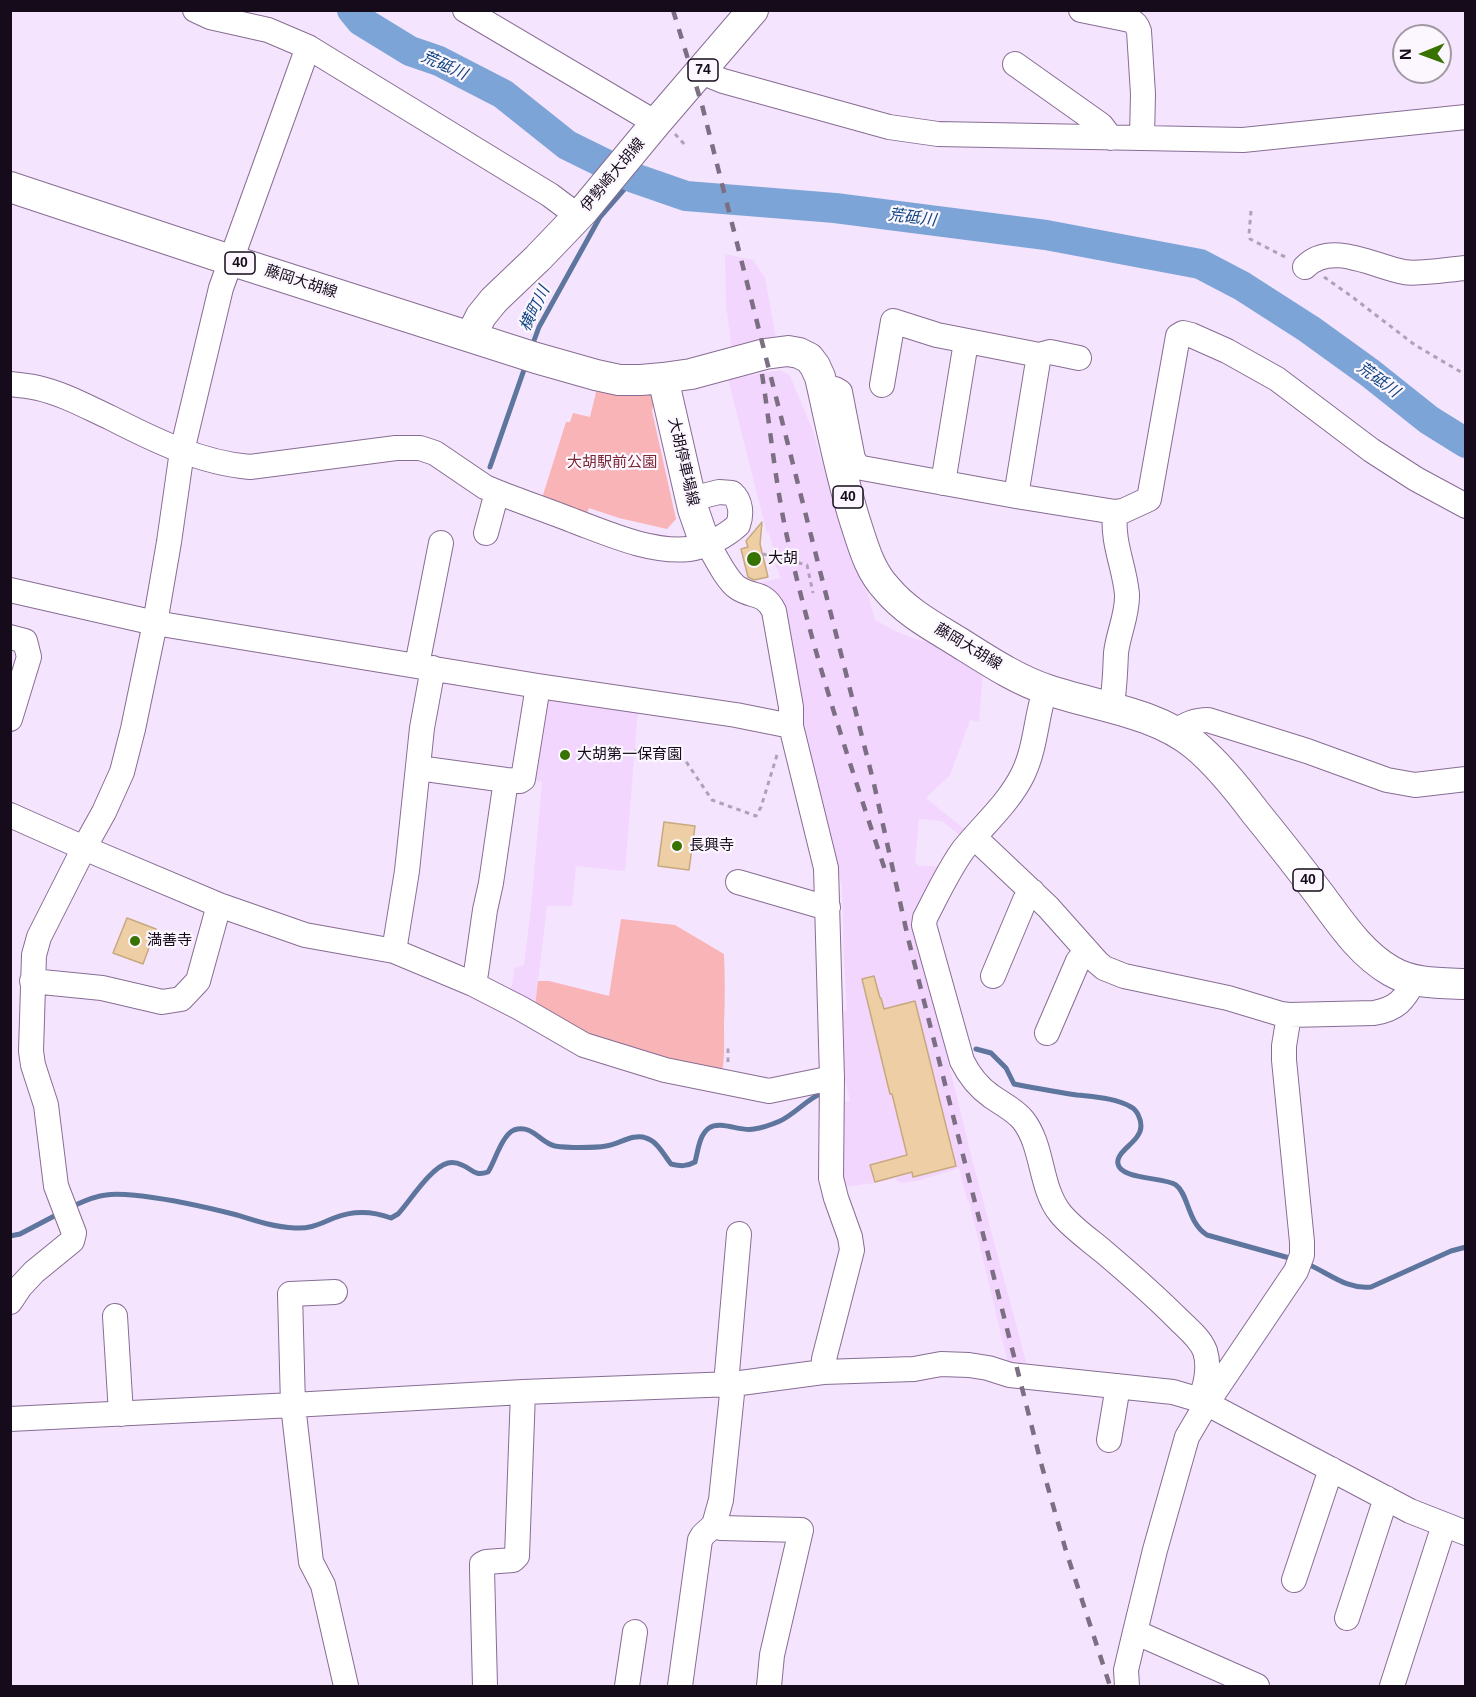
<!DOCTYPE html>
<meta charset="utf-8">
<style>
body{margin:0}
#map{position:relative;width:1476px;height:1697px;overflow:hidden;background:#f5e4fe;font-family:Arial,sans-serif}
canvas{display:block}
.frame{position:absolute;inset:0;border:12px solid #150b1a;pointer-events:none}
.north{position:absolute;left:1392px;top:24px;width:60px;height:60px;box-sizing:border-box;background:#fcf6ff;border:2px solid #a098a3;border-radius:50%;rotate:269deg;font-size:16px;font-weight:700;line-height:24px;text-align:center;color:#150b1a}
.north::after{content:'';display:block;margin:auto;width:21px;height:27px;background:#387201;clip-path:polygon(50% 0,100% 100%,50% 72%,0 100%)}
</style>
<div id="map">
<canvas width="1476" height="1697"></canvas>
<div class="frame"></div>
<div class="north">N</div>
</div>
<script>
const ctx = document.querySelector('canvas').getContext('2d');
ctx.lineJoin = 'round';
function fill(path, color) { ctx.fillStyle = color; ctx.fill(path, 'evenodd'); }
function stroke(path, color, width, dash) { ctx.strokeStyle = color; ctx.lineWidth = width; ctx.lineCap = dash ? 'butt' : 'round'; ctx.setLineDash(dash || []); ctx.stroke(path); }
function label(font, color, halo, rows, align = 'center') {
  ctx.font = font + ' Arial,"Noto Sans JP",sans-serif'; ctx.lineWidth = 4.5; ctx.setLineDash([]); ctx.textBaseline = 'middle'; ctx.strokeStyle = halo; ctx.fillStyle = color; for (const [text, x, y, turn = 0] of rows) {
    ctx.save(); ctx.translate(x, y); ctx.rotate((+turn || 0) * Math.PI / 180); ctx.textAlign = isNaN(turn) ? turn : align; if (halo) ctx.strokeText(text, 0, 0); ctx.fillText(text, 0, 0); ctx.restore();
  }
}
fill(new Path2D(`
 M725,254L753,260L765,278L776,338L732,352L726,304Z
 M781,370L790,376L813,431L853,565L867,592L875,620L897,632L921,641L944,643L983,668L979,722L970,720L950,775L926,798L968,832L963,838L942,821L919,819L915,862L918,866H945L914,923L973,1163L1028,1369L1009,1367L969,1201L967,1200L959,1168L921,1180L902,1183L897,1181L896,1178L874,1183L843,1187L839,1182L841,1102L850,1101V1100L844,1076L836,1012L847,1011L844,961L842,885L823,829L758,583L781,578L775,564L772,550L773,548L769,532L767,533L728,379Z
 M542,693L640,707L637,721L625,871L576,866L572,906H547L535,1006L509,988L512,986L514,968L524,965L531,908L542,782L527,779Z`), '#f2d6fe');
fill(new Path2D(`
 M598,384L651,390L654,401L652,411L676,519L667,529L619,518L589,508L586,515L542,498L566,422H570L573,413L590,417Z
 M621,919L675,925L724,954C725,978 725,1001 724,1025C724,1042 725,1056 722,1073L666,1062L582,1035L535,1006L538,981H549L609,996Z`), '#f9b4b7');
stroke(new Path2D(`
 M532,346L539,327L600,217L634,178
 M490,467L526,364
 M976,1049L991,1053L1006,1068L1014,1084C1035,1088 1056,1092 1077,1095C1094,1097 1116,1098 1131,1107C1137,1110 1141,1119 1141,1126C1141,1142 1115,1151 1118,1164C1121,1180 1165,1177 1176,1185C1189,1195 1187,1222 1207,1235L1293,1259
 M71,1207C82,1202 94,1196 106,1195C118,1193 130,1195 142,1196C174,1200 206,1207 237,1215C256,1221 274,1227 295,1228C311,1229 319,1224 334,1218C354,1210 372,1211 391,1218L398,1214C410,1201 431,1167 448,1163C453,1162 458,1163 462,1165C473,1169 474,1177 488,1172C495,1161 502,1135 514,1130C533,1124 540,1143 555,1146C567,1148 595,1148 606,1146C619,1144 634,1133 646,1138C657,1141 664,1155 671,1164C680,1166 686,1167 695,1162C698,1151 699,1135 709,1128C721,1120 740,1132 754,1129C762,1128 773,1124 780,1121C795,1114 807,1099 822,1093
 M10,1236L20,1234L60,1213
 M1305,1263C1328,1272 1346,1290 1371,1287L1451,1251L1466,1247`), '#5e769e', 5);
stroke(new Path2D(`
 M352,10L361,21L410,51L439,61L503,94L567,145L634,178L686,196L835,208L1046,235L1200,264L1242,286L1309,329L1370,373L1429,420L1466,443`), '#7da4d7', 30);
const building = new Path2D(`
 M762,522L760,544L768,577L754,580L748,577L741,549L748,547L746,541Z
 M664,822L695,826L689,870L658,866Z
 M127,918L156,929L143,964L113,953Z
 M874,976L880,998H881L884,1009L915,1001L956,1166L913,1177L912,1172L875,1182L870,1165L907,1155L892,1094H890L862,979Z`);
fill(building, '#eecea4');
stroke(building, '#c7a97f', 1.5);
const minor = new Path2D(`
 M195,10L210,17L268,30L308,47L550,195L578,216
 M465,10L656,123
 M1081,10L1130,20C1135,23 1137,25 1139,31L1143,94L1142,138
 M1015,64L1101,125L1111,138
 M701,72L723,81L889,127L938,134L1243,140L1466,117
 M1305,267C1331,240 1375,267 1404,272C1418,275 1450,269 1466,268
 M10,384C20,385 29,386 38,388C64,394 87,407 111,418C154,440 201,463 250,467L396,448H420L435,453L485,487L497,492C522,502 549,511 574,521C609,534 651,553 689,549C706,547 726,536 738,525C742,514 741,501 732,493L719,492L691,499
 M882,385L893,321L937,335L1039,355L1050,352L1079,358
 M823,389H835L840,392L853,459L857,465L862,468L1016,496L1115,512L1123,511L1149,499L1178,336L1183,333L1191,335L1227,351L1277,379L1371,450L1416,479L1466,506
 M943,483L966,342
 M1016,496L1039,355
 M486,533L497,492
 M708,544C715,556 727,581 738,588C753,598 764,591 774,611L791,707V726L826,868L832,1078L831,1178L836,1198L850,1237L852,1250L824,1359L823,1372
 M10,590L155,623L538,686L736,715L791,726
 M10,637L25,641L29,657L10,719
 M417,665L441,543
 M1045,690C1036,717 1036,747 1023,774C1009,803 983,825 963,850C948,871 937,895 925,918L924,925L962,1061C969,1075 978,1087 991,1096C1002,1104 1014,1109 1023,1120C1044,1147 1039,1186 1060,1213C1072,1228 1090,1240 1104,1252C1130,1274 1155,1296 1179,1320C1188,1329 1200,1338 1205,1351C1210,1367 1206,1385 1200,1400
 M1111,708C1115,690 1115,672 1116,653C1118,634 1128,614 1127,594C1124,564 1112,544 1115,512
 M1175,731C1187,724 1195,720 1208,720L1307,751L1387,780L1415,785L1466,779
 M418,768L506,780L520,781L523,779L538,686
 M10,815L84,848L219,905L305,935L394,951L473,984L520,1008L584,1045L665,1070L769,1091L832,1078
 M974,837L1048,907L1097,962L1104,968L1124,976L1228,998L1281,1014L1289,1015L1374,1013C1397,1009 1404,1000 1414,981
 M738,882L817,905L828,907
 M394,951L407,871L422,728L433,668
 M993,976L1025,900L1032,891
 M32,981L102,988L162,1002L181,999L198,981L219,905
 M473,984L476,973L485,910L491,883L506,780
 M1047,1033L1078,961L1086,951
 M335,1292L290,1294L293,1405L311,1562L323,1585L346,1686
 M10,1302L20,1287L34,1272L72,1241L74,1233L56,1186L46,1105L33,1065L31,1051L34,955L39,937L84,848L104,812L122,772L133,729L155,623L169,542L182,451L221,288L308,47
 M115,1316L121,1414
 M726,1384L739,1234
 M10,1419L293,1405L523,1392L733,1384L823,1372L914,1369L941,1364L969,1365L988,1368L1010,1375L1173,1392L1200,1400L1410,1511L1466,1533
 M1109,1440L1118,1386
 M714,1525L721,1528L801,1530L772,1655L769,1686
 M1294,1580L1331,1469
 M1347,1618L1386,1498
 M1135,1632L1257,1686
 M485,1686L482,1569V1564L486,1562L513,1560L517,1556L523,1392
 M627,1686L635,1632
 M680,1686L700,1540L703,1535L714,1525L721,1500L733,1384
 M1127,1686L1126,1670L1135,1632L1155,1550L1187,1437L1207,1403L1296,1271L1302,1255V1242L1284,1060V1046L1289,1015
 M1392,1686L1444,1525`);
const major = new Path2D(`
 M10,187L230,260L536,358L596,375L619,380H641L663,378L691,374L765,354L788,351L799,353L809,358L815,366L820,377C831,425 840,473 855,521C863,545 869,570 887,589C906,612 934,627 960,643C987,660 1017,680 1048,690C1095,706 1155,712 1195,745C1218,764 1237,788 1255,812C1277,839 1299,867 1320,895C1340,922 1361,954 1391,971C1413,984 1441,983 1466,984
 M471,336L481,316L494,300L538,258L584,210L656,123L753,10
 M663,378L693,509L701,532L708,544`);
stroke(minor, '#876d93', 26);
stroke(major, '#876d93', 32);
stroke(new Path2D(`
 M675,134L686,146
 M1251,211L1249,234L1250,239L1289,259
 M1324,277L1351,296L1415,345L1466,375
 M763,554L807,565L813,593
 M634,751L685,760L712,800L756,816L761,807L777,755
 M728,1062V1046`), '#afa1b7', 3, [4.5, 4.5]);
stroke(minor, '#fff', 24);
stroke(major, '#fff', 30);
stroke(new Path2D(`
 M673,10L702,105L874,784L908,938L1041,1463L1066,1551L1110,1686
 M762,374C770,426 775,480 786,532C811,648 849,761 886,873`), '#7c6f83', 4.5, [10, 10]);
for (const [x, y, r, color] of [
 [754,559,8,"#387201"],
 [565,755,6,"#387201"],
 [677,846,6,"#387201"],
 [135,941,6,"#387201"]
]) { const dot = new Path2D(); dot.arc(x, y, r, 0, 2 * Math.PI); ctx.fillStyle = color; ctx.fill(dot); stroke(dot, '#fcf6ff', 2); }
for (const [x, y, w] of [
 [703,70,30],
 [240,263,30],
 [848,497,30],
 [1308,880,30]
]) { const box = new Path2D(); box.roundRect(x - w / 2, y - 11, w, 22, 4.5); ctx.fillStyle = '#fcf6ff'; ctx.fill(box); stroke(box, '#150b1a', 1.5); }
label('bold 14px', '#150b1a', null, [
 ["74",703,70],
 ["40",240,263],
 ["40",848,497],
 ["40",1308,880]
]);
label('15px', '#150b1a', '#fcf6ff', [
 ["伊勢崎大胡線",613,175,-50],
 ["藤岡大胡線",301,282,18],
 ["大胡停車場線",683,462,77],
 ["藤岡大胡線",968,647,31]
]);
label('15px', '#7c2834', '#fcf6ff', [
 ["大胡駅前公園",612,463]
]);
label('15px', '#150b1a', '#fcf6ff', [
 ["大胡",768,559],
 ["大胡第一保育園",577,755],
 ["長興寺",689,846],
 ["満善寺",147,941]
], 'left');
label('italic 16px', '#0f4482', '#fcf6ff', [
 ["荒砥川",444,66,24],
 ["荒砥川",912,218,7],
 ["横町川",535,309,-64],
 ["荒砥川",1378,380,36]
]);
</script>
